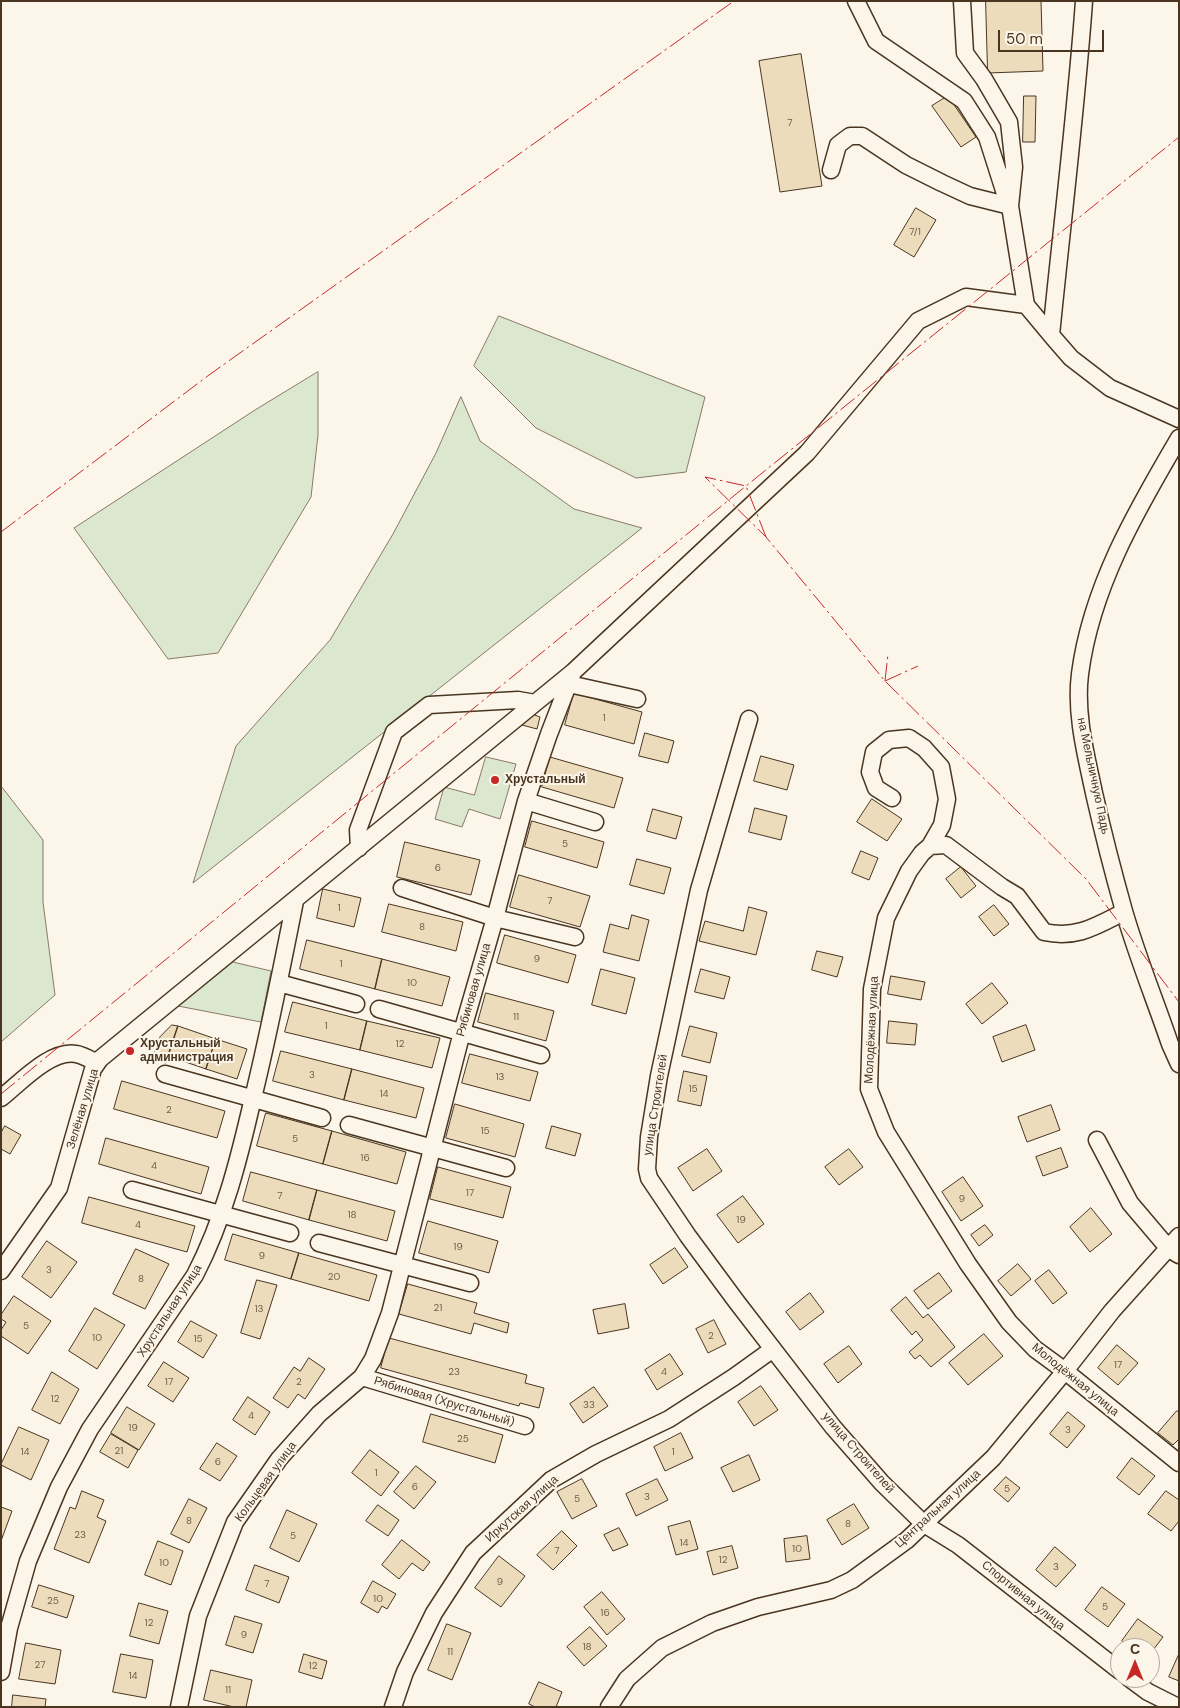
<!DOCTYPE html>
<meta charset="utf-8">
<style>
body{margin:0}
#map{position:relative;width:1180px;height:1708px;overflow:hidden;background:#fbf6e9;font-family:"DM Sans",sans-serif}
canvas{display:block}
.frame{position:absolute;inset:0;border:2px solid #4a3520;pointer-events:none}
.north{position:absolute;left:1110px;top:1638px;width:50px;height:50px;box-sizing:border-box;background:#fbf6e9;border:1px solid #b4a999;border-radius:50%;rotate:0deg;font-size:14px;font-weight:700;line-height:20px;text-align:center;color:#4a3520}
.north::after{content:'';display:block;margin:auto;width:18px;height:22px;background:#c62828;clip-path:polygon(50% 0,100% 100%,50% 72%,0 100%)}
.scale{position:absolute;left:998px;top:30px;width:106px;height:22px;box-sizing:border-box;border:2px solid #4a3520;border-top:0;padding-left:6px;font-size:15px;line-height:18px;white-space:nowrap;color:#4a3520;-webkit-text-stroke:4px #fbf6e9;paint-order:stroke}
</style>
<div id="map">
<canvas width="1180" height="1708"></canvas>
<div class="frame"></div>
<div class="north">С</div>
<div class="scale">50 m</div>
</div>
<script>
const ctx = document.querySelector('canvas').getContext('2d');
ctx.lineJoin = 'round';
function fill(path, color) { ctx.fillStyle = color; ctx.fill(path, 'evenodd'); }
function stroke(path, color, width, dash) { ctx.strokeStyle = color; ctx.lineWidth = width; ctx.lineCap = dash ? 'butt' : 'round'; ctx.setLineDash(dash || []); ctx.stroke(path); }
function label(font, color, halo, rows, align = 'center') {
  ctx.font = font + ' "DM Sans",sans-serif'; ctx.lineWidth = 4; ctx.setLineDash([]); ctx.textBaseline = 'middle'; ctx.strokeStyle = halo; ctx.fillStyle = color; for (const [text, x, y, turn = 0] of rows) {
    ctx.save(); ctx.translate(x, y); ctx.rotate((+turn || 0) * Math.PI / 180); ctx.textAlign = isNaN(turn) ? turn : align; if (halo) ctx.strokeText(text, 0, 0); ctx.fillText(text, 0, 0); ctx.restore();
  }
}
const green = new Path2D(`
 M499,316L705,397L686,472L636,478L536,428L474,366Z
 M318,372V435L311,497L218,653L168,659L74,528L255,410Z
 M461,397L480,441L574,509L642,528L193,883L236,746L330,640L393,534L436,453Z
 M486,757L516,764L500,819L469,809L462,827L435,819L444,787L474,795Z
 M1,786L43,840V902L55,995L1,1042Z
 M233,962L271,971L261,1022L178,1006Z`);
fill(green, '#dce7d0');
stroke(green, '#887966', 1);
const building = new Path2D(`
 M986,1H1041L1043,71L988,73Z
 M801,54L822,186L780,192L759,61Z
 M948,96L976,137L961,147L932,106Z
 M1024,96H1036L1035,142H1023Z
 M916,208L936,220L914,257L894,245Z
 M574,693L642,712L634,744L565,725Z
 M532,714L540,717L537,729L522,725Z
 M645,733L674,741L668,763L639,756Z
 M761,756L794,765L787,790L754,781Z
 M550,757L623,778L614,808L542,787Z
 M872,799L902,819L887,841L857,822Z
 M755,808L787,816L781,840L749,832Z
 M653,809L682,817L676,839L647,831Z
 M532,821L604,842L597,868L525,847Z
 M405,842L480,860L471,895L397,877Z
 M861,851L878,858L869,880L852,873Z
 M637,859L671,868L664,894L630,885Z
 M961,867L976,886L961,898L946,879Z
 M519,875L590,896L580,927L510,907Z
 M323,889L361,898L354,927L317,918Z
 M389,904L463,922L456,951L382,932Z
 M994,905L1009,924L994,936L979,917Z
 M749,907L767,912L756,955L699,941L705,921L743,931Z
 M632,915L649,920L639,961L603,952L610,924L628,929Z
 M505,935L576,955L568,983L497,963Z
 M307,940L382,959L375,989L300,969Z
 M817,951L843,957L837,977L812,970Z
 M382,959L450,977L442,1006L375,989Z
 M601,969L635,978L626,1014L592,1005Z
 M701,969L730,977L724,999L695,992Z
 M891,976L925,982L921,1000L888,994Z
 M992,983L1008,1003L982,1024L966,1004Z
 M486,993L554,1011L546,1041L478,1022Z
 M293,1002L367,1021L360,1050L285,1032Z
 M367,1021L440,1038L432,1068L360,1050Z
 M889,1021L917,1024L915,1045L887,1043Z
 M172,1025L178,1026L166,1063L152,1059L160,1037Z
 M1026,1025L1035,1050L1002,1062L993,1037Z
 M178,1026L216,1039L206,1069L168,1056Z
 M690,1026L717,1033L710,1063L682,1056Z
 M216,1039L247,1049L237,1079L206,1069Z
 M281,1051L352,1069L344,1100L273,1081Z
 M470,1054L538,1072L530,1101L462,1083Z
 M352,1069L424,1088L416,1118L344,1100Z
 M684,1071L707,1076L701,1106L678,1101Z
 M122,1081L225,1111L217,1138L114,1109Z
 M455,1104L524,1124L515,1157L446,1138Z
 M1051,1105L1060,1130L1027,1142L1018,1117Z
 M266,1113L332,1131L323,1164L257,1146Z
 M5,1126L21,1135L10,1154L1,1149V1133Z
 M552,1126L581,1134L575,1156L546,1148Z
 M332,1131L406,1152L397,1184L323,1164Z
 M106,1138L209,1167L201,1194L99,1164Z
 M1061,1148L1068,1167L1043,1176L1036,1157Z
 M707,1149L722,1171L693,1191L678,1168Z
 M849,1149L863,1167L839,1185L825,1167Z
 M438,1167L511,1187L503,1218L430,1199Z
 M251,1172L317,1190L309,1220L243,1201Z
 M963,1177L983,1206L961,1221L942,1192Z
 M317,1190L395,1211L387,1241L309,1220Z
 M743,1196L764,1224L738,1243L717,1215Z
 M89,1197L195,1226L187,1252L82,1223Z
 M1091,1208L1112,1234L1090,1252L1070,1227Z
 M428,1221L498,1241L489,1273L419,1253Z
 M985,1225L993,1235L979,1246L971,1235Z
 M233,1234L299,1253L291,1279L225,1260Z
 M47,1241L77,1262L51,1298L22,1277Z
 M675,1248L688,1267L663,1284L650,1265Z
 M136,1249L169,1264L145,1309L113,1294Z
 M299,1253L377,1275L369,1301L291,1279Z
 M1018,1264L1031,1279L1011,1296L998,1281Z
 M1049,1270L1067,1293L1053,1304L1035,1281Z
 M939,1273L952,1291L928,1309L914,1291Z
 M257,1280L277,1285L260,1339L241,1333Z
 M408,1284L477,1303L474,1313L509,1323L507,1333L474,1323L471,1334L399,1314Z
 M810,1293L824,1312L800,1330L786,1312Z
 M14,1296L51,1321L28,1354L1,1336V1330L6,1322L1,1319V1315Z
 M906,1297L923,1318L928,1314L955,1347L931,1367L920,1355L915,1359L909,1352L923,1340L916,1331L912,1335L891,1310Z
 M625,1304L629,1328L598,1334L593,1310Z
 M95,1308L125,1325L97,1369L69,1351Z
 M714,1320L726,1344L708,1353L696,1329Z
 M191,1321L217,1335L203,1358L178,1342Z
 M984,1334L1003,1356L968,1385L949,1363Z
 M389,1338L527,1375L525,1383L544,1388L539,1408L520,1403L519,1406L381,1368Z
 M1117,1345L1138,1363L1118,1385L1098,1368Z
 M849,1346L862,1364L838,1383L824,1364Z
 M670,1354L683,1374L657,1390L645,1370Z
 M309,1358L325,1369L305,1399L298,1394L288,1408L273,1398L294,1367L300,1371Z
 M164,1362L189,1378L173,1402L148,1386Z
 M52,1372L79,1389L60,1424L32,1410Z
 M761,1386L778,1410L754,1426L738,1402Z
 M594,1387L608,1406L583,1423L570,1404Z
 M248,1397L270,1412L255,1435L233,1420Z
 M127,1407L155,1424L139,1450L111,1433Z
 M1177,1411L1179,1412V1439L1173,1445L1158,1433Z
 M1068,1412L1085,1426L1067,1448L1050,1434Z
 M431,1414L503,1435L495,1463L423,1442Z
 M19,1427L49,1440L31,1480L1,1465Z
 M681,1433L693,1458L665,1471L654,1447Z
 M111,1434L138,1450L128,1468L100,1452Z
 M217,1443L237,1456L220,1481L200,1469Z
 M370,1450L399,1472L381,1496L352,1473Z
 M749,1455L760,1480L733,1492L721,1468Z
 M1132,1458L1155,1476L1139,1495L1117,1478Z
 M416,1466L436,1482L414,1509L394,1492Z
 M1006,1477L1020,1488L1008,1502L994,1490Z
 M582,1479L597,1506L572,1519L557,1492Z
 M657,1479L668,1500L636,1516L626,1494Z
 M82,1491L104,1500L97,1517L106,1521L89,1563L54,1549L70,1507L75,1509Z
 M1166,1491L1179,1500V1521L1171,1531L1148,1514Z
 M189,1499L207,1508L189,1543L171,1534Z
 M854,1504L869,1528L842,1545L827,1520Z
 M378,1505L399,1520L388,1536L366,1521Z
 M1,1507L12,1511L1,1541Z
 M287,1510L317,1524L299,1562L270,1548Z
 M690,1521L698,1549L676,1555L668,1527Z
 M619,1528L628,1545L613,1551L604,1535Z
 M562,1531L577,1546L553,1570L537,1555Z
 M807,1536L810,1559L786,1562L784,1539Z
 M402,1540L430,1562L423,1571L412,1563L399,1579L382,1565Z
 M158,1541L183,1551L171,1585L145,1575Z
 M732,1546L738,1568L713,1575L707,1552Z
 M1055,1547L1076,1565L1056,1587L1036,1570Z
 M499,1556L525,1576L501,1607L475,1588Z
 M255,1565L289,1577L279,1603L246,1590Z
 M373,1581L396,1594L387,1609L382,1606L378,1613L361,1603Z
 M39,1585L74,1596L67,1618L32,1607Z
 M1102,1587L1125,1604L1108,1627L1085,1610Z
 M602,1592L625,1619L607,1635L584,1607Z
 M139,1603L168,1611L159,1644L130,1636Z
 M235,1616L262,1624L253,1653L226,1645Z
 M1138,1619L1163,1637L1150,1654V1648H1131L1122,1641Z
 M447,1624L471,1633L452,1680L428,1670Z
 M590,1627L607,1646L584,1666L567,1647Z
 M26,1643L61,1650L55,1684L19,1679Z
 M121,1654L153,1660L146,1698L113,1692Z
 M304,1654L327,1661L322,1679L299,1672Z
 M1179,1654V1681L1169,1677Z
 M211,1670L252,1680L246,1707H234L204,1700Z
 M539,1682L562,1692L556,1707H535L529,1704Z
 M13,1695L46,1699L45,1707H12Z`);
fill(building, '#ecdcbc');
stroke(building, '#4a3520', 1);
const minor = new Path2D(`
 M856,1L876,41L964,101L987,137L1007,200
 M962,1L965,53L984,79L1009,122L1014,167L1010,206L1026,305
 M1084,1C1076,113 1062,224 1051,335L1071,358L1110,388L1179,419
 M831,170L838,145L850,136H862L906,165L942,183L970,196L1010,206
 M1179,438C1136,511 1091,588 1080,674C1075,714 1086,755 1094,793C1103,833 1113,872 1124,911C1137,956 1155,1000 1170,1044L1179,1064
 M569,684L637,699
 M749,719L699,890L659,1076L649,1137L647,1169L649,1178L688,1236L736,1301L833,1427L882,1483L924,1524L958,1545L1120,1671
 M892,798L876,788L870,772L874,752L889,740L909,738L924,748L941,767L947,799L942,825L930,846
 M526,801L595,822
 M359,848L358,830L394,732L429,705L518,700L535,703
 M402,888L495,918L575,937
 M1124,912C1096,926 1077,939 1044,932L1017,896L1002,887L946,845L930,846L922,853L909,871L886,918L872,989L869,1089L886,1132L968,1264L1009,1322L1035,1349L1065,1371L1179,1463
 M279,983L356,1004
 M379,1009L541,1055
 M165,1074L322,1118
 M1,1098C20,1083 51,1049 76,1054C83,1055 91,1060 97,1063
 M349,1125L506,1168
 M1097,1140L1130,1203L1169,1249L1179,1255
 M132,1190L290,1233
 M319,1243L470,1283
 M1,1271L59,1188L93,1069L100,1059L573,672L807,453L918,321L966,297L1026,305L1051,335
 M362,1377L525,1426
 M1,1672L9,1628L28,1561L59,1487L90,1429L195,1275C224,1219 239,1159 253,1098C269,1033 282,967 295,901
 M1129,1678L1148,1692L1178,1707
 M179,1707L198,1616L235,1522L279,1459L319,1414L362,1377L373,1359L390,1313L462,1032L495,918L526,801L549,734L573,672
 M393,1707L405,1672L434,1613L473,1553L551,1480L596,1454L669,1419L734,1377L773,1349
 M609,1707L627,1679L662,1648L712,1623L758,1607L831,1590L852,1580L907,1540L993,1458L1065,1371L1112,1311L1179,1236`);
stroke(minor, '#4a3520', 19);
stroke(minor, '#fbf6e9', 16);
stroke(new Path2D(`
 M1,532L209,375L734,1
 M766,537L746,486L705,477L766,537L885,681L1086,879L1179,1002
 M885,681L918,666
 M885,681L888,654
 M1,1094L746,486L1179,137`), '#c62828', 1, [18, 4, 2.5, 4]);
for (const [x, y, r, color] of [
 [495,780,5,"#c62828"],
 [130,1051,5,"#c62828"]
]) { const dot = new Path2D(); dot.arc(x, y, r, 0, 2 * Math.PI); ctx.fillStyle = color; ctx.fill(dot); stroke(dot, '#fbf6e9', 2); }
label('10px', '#725f47', null, [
 ["7",790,123],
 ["7/1",915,232],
 ["1",604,718],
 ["5",565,844],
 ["6",438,868],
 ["7",550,901],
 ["1",339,908],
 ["8",422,927],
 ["9",537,959],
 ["1",341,964],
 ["10",412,983],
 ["11",516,1017],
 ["1",326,1026],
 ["12",400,1044],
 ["3",312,1075],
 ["13",500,1077],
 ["15",693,1089],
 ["14",384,1094],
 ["2",169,1110],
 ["15",485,1131],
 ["5",295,1139],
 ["16",365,1158],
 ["4",154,1166],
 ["17",470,1193],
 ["7",280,1196],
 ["9",962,1199],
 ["18",352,1215],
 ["19",741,1220],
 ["4",138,1225],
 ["19",458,1247],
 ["9",262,1256],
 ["3",49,1270],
 ["20",334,1277],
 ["8",141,1279],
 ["21",438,1308],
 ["13",259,1309],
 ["5",26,1326],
 ["2",711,1336],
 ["10",97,1338],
 ["15",198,1339],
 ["17",1118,1365],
 ["23",454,1372],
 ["4",664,1372],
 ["17",169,1382],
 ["2",299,1382],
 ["12",55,1399],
 ["33",589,1405],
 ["4",251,1416],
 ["19",133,1428],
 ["3",1068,1430],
 ["25",463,1439],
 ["21",119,1451],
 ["14",25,1452],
 ["1",673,1452],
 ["6",218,1462],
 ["1",376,1473],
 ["6",415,1487],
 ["5",1007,1489],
 ["3",647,1497],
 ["5",577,1499],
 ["8",189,1521],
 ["8",848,1524],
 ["23",80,1535],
 ["5",293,1536],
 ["14",684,1543],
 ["10",797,1549],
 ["7",557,1551],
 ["12",723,1560],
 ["10",164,1563],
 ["3",1056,1567],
 ["9",500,1582],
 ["7",267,1584],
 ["10",378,1599],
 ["25",53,1601],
 ["5",1105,1607],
 ["16",605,1613],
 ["12",149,1623],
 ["9",244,1635],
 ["18",587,1647],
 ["11",450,1652],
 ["27",40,1665],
 ["12",313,1666],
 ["14",133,1676],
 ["11",228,1690]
]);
label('12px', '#4a3520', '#fbf6e9', [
 ["на Мельничную Падь",1093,776,78],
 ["Рябиновая улица",474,990,-74],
 ["Молодёжная улица",872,1030,-87],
 ["улица Строителей",656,1105,-81],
 ["Зелёная улица",83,1109,-73],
 ["Хрустальная улица",170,1311,-57],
 ["Молодёжная улица",1075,1380,39],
 ["Рябиновая (Хрустальный)",444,1402,17],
 ["улица Строителей",858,1453,49],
 ["Кольцевая улица",266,1482,-54],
 ["Иркутская улица",522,1509,-42],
 ["Центральная улица",938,1509,-42],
 ["Спортивная улица",1023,1596,39]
]);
label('bold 12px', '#4a3520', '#fbf6e9', [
 ["Хрустальный",505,780],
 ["Хрустальный",140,1044],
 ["администрация",140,1058]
], 'left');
</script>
